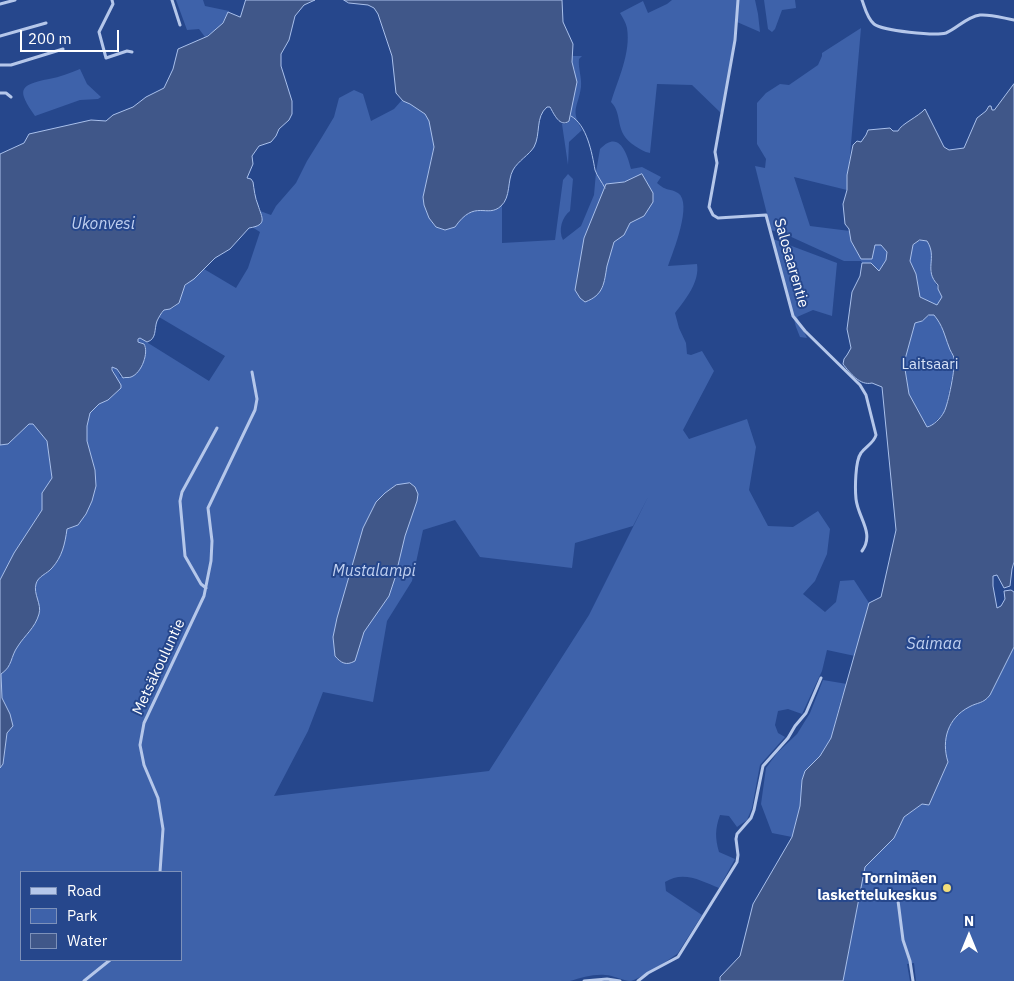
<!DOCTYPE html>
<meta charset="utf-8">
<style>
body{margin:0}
#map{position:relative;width:1014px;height:981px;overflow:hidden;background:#26478c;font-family:"IBM Plex Sans",sans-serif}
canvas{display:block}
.legend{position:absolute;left:20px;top:871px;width:162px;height:90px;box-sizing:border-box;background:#26478c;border:1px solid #7d91ba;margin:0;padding:6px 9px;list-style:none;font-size:15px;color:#fff}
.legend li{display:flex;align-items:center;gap:10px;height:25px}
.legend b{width:25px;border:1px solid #7d91ba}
.north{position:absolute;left:944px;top:911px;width:50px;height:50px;-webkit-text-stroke:4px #26478c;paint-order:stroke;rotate:0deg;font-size:14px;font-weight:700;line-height:20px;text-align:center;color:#fff}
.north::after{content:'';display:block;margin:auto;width:18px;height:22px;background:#fff;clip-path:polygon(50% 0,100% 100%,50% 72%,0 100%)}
.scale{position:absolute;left:20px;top:30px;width:99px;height:22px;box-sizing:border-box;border:2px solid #fff;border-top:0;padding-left:6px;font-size:15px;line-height:18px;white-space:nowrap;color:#fff;-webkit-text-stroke:4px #26478c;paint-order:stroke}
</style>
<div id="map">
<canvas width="1014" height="981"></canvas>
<ul class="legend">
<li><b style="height:6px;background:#b5c7ea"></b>Road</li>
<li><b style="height:14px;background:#3e62aa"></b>Park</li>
<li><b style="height:14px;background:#405789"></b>Water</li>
</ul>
<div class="north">N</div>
<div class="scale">200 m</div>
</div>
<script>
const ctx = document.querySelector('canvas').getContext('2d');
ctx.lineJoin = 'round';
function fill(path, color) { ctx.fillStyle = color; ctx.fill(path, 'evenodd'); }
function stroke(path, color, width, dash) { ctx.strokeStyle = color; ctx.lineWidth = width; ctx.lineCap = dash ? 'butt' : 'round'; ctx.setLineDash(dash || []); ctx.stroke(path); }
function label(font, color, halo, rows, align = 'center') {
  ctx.font = font + ' "IBM Plex Sans",sans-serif'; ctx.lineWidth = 4; ctx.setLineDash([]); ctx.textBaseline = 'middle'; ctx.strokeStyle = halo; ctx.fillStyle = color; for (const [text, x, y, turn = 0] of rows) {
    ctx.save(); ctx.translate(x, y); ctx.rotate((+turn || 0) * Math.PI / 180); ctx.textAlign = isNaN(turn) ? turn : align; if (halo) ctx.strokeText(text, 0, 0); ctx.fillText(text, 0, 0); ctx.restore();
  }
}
fill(new Path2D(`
 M176,0H203L205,6L229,11L220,27L205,37L199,29L187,30Z
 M672,0H755L758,14L760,32L737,22L722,114L692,85L657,84L650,153C644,152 640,149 635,146C613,132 624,115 611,102C618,79 631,53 627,28C626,23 623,18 620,13L643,1L648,13L667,4Z
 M764,0H795L796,8L782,10L775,29L772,32L768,29Z
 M861,28L847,190L794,177L810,226L850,231L851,241L873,251L875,245H881L887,252L886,260L879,271L871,263H862L861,261H844L787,235L771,230L755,166L765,168L766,159L757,144V103L766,93L780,84L789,85L818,65L822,56V53Z
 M572,56H582L579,59C578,69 582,77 581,87C578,108 570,109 582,130L569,142L568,165L562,124H566L575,72L572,62Z
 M80,69L87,84L101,97L98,99L80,100L35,116C17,90 18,85 49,79C60,77 70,73 80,69Z
 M408,73L414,82L413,89L421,90L424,96L423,100L426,102L435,99L444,90L447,92L446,94L450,97L456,92L460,95L459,98L461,99L464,96L470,97L471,103L477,105L481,111C480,114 479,116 478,118C478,122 482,125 482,129C481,152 452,161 434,158L433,150L423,197L424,205L429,218L436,227L445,230L455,227C474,199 482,218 502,205V243L555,240L563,180L568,174L573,179L570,211C562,217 558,230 563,240L581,226L594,195L596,172L600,149C619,129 627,153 631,169L642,167L661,177L657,183C667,192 670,188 678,193C693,203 673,252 668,266L697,264C700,282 685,300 675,313L679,328L686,343L687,354L691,355L702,351L714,371L683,430L689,439L747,419L756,447L749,490L768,526L793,527L818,511L830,529L827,554L815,581L803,594L825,612L836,602L840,581L854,580L869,603L855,656L827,650L822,671L802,714L788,709L778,711L775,725L778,733L785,737L760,765L752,808L747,820L737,827L729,816L720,815C715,829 715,838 719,852L735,859L719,888C702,881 683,870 665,882L666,891L702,915L678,953C673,958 637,980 631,981C622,981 614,975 605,975C593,974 581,978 570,981H0V768L3,764L7,733L13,726L10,714L2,698L1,674C13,666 10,657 18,646C25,635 35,628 39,614C42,604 33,594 36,584C38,576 47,574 52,568C62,557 65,544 66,530L78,525L86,514L92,501L96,486L95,470L87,441V426L90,413L99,404L108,400L121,388L112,367L117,369L120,377H132L144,362L146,347L144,344L138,341L140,338L209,381L225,356L159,317L164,310C184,309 177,295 186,285C189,280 199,274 204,269L236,288L248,268L260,232L252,227C262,226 263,220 260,211L271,215L276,206L296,183L307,161L322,137L334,117L339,98L354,90L363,94L371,121L394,109L402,100L398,91L406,79L403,74ZM648,497L589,615L489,771L274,796L308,731L323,692L373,702L387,621L412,581L423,530L455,520L480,557L572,568L575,543L633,526ZM21,872H181V960H21Z
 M773,239L837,263L832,316L813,310L797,317L807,338L800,337L796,327Z
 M920,240L927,241C934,251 932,259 930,271C935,280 937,288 942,297L937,305L920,297L916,274L910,261L913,245Z
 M929,315H934L939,322L946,336L949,347L954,356V367L945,412L931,426L926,427L909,394L904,363L915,323L922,321Z
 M29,424H33L47,441L52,478L42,493V510L14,553L0,580V445L8,444Z
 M1014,647V981H916L914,963L907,964L910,981H843L865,867L894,838L904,817L922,804L929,805L948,762C941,740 948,718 969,707C978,702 983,704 990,695Z
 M823,680L847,684L841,700L831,738L820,756L805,771L802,780L800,806L792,837L772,833L761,804L766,768L777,753L797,734L810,713Z`), '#3e62aa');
const water = new Path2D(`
 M246,0H315L304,5L295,16L289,40L281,54V66L292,101V114L289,120L279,129L276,136L271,142L259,146L252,156L253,164L247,178L251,179L253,182C254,189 255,198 258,205C262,218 268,225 249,228L230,249L215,258L194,279L185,285L179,303L170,309L164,310C161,313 159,317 157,321C154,329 157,339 147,342L140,338L138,339V342L144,344C149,352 142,373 131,377C129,378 125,377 123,378L117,369L112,367V370L121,385V388L108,400L99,404L90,413L87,426V441L95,470L96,486L92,501L86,514L78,525L67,529C65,544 62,557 52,568C47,574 38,576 36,584C33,594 42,604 39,614C35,628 25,635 18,646C10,657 13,666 1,674L2,698L10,714L13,726L7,733L3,764L0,768V580L14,553L42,510V493L52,478L47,441L33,424H29L8,444L0,445V154L24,143L29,134L91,120L106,121L113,115L133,107L146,97L164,88L173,69L178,49L208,36L223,23L228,12L240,17Z
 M344,0H562L563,22L573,44L572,62L577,82L569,121C560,128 554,114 550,107H547C535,117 541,134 534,147C529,155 518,161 513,170C507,181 511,197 501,206C487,219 475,198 455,227L445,230L436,227L429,218L424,205L423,197L434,147L429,121L425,114L410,104L403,101L396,93L392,56L378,14L374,8L368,5L349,3Z
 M1014,84V562L1012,569L1010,586L1004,588L997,575L993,576V586L997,608L1001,606L1005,599L1004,591L1011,590L1014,592V647L990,695C983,704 978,702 969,707C948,718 941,740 948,762L929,805L922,804L904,817L894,838L865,867L843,981H720V977L740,956L753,904L792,837L800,806L802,780L805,771L820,756L831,738L869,603L881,597L896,530L882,387L872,383C860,386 850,373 843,364L844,359L847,355L851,348L847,329L852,292L860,276L862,263H871L879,271L886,260L887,252L881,245H875L872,259H861L851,241L849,229L845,224L843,204L847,190V175L853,145L857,141L861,142L866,135L868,130L890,128L893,131H898C901,124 918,117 925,109L944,147L949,150L964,148L977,118L986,111L989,106H991L992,110H994ZM920,240L927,241C938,258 923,270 938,285V289L942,297L937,305L920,297L916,274L910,261L913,245ZM929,315H934C943,326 944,334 949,347C950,351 953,354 954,358C956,365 948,405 944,412C941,418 933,426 927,427L909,394L904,363L915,323L922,321Z
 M642,174L653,193V202L644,216L630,223L624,235L614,242C612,250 609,258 607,266C604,283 604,295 585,302L580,298L575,290L584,238L606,184L624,182Z
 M410,483L415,487L418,494L417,501L405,536L395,578L389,596L364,632L355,661C346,666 341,663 335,656L333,637L337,618L363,528L376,502L385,493L396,485Z`);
fill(water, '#405789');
stroke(water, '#a9c0eb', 1);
stroke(new Path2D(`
 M571,116C587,125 592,153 595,170C597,176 602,182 605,188`), '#a9c0eb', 1);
stroke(new Path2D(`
 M112,0L113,4L99,32L106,58L127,51L132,52
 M172,0L180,25
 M738,0L735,40L715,152L717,163L709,207L713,215L718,218L766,215L793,316L805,331L860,385L866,395L876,435C874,443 866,446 861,453C855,461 855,489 856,499C858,518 875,533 862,551
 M862,0C865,8 867,18 874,24C883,31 935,36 946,33C958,28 966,17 980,15C990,14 1003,18 1014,20
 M0,4L15,0
 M0,36L46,23
 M0,65H11L63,49
 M0,93H6L11,97
 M206,588L201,584L185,556L180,501L182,492L217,428
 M160,872L163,829L158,798L144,765L140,745L144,723L204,596L211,561L212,541L208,508L255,410L257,399L252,372
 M897,893L903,940L910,961L913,981
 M84,981L110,960
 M584,981L607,979L620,981
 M638,981L648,973L678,957L737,862L738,855L736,839L737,834L751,818L754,810L763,766L788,738L795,726L806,713L821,678`), '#b5c7ea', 3);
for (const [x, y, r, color] of [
 [947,888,5,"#f3de7a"]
]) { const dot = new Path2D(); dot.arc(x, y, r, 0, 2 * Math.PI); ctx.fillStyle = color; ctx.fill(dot); stroke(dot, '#26478c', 2); }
label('15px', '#fff', '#26478c', [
 ["Salosaarentie",791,263,74],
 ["Metsäkouluntie",159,667,-65]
]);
label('15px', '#d9e4f8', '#26478c', [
 ["Laitsaari",930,365]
]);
label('bold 15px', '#fff', '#26478c', [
 ["Tornimäen",937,879],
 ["laskettelukeskus",937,896]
], 'right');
label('italic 16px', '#c1d1f1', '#26478c', [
 ["Ukonvesi",103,224],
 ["Mustalampi",374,571],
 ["Saimaa",934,644]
]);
</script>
